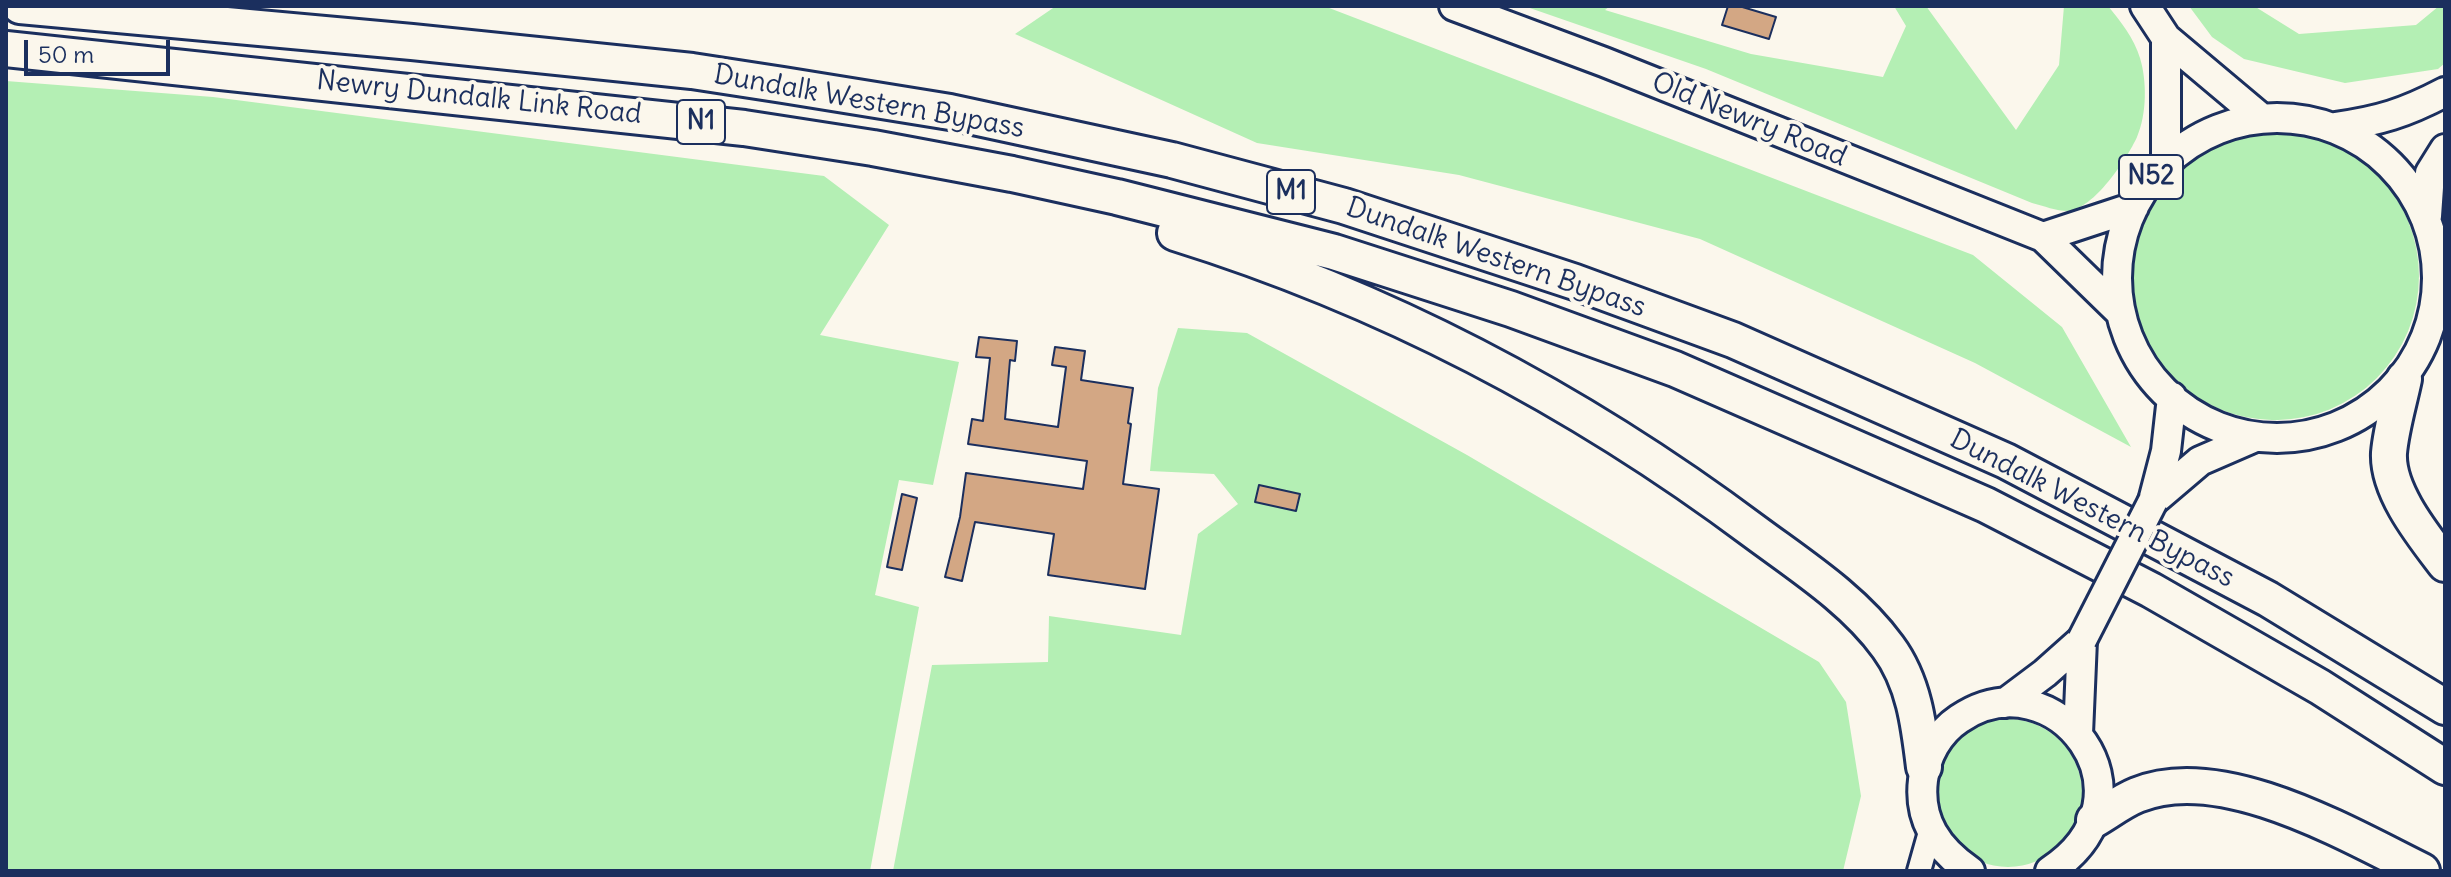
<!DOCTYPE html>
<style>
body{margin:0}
#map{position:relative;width:2451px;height:877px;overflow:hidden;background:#fbf7ec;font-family:Delius,sans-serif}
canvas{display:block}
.frame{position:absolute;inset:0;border:8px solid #1b2f5e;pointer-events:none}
.scale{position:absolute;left:24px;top:40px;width:146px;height:36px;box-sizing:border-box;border:4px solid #1b2f5e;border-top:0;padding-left:10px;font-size:24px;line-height:28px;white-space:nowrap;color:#1b2f5e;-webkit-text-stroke:6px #fbf7ec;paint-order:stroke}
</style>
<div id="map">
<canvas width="2451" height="877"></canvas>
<div class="frame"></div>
<div class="scale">50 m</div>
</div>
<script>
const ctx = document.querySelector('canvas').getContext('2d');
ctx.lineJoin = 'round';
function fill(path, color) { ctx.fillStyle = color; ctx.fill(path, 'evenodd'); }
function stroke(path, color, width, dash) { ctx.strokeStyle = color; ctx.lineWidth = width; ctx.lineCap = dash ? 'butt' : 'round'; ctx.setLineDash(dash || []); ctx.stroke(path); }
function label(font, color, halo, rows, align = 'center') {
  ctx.font = font + ' Delius,sans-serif'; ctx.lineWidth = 8; ctx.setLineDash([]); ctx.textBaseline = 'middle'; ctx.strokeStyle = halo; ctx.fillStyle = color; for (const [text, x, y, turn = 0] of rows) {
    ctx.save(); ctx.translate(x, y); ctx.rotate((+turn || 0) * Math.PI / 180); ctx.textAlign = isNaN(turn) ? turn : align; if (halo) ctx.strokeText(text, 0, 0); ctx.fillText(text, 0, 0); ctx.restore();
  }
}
fill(new Path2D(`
 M1056,6H1324L1973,255L2062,327L2131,447L1975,363L1700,239L1459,175L1257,143L1015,34Z
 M1524,6H1610L1605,10L1751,54L1883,77L1906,26L1894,6H1926L2016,130L2059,65L2064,6H2108C2121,22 2134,38 2140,58C2147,81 2147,114 2137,137C2127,159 2094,209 2068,211C2056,211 2044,206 2032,203L1706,69Z
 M2189,6H2254L2299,34L2416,25L2439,6H2445V63L2438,69L2345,83L2244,59L2212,37Z
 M6,81L213,97L824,176L889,225L820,335L959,362L933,485L899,480L875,595L919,607L870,871H6Z
 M2131 276a144 144 0 1 1 288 0a144 144 0 1 1-288 0Z
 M1178,328L1247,333L1467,455L1819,662L1846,702L1861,796L1843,871H893L932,665L1048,662L1049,616L1181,635L1198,534L1238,504L1214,474L1150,471L1158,388Z
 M1934 793a74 74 0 1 1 148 0a74 74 0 1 1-148 0Z`), '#b4efb4');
const building = new Path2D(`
 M1728,6H1739L1776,17L1769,39L1722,25Z
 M979,337L1017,341L1015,361L1010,360L1005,419L1058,427L1066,367L1052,365L1055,347L1085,351L1081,380L1133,388L1128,423L1131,424L1123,484L1159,489L1145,589L1048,575L1054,534L975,522L962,581L945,577L960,517L966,473L1083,489L1087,461L968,444L972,419L983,421L990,358L976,357Z
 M1259,485L1300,494L1296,511L1255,502Z
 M902,494L917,498L902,570L887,567Z`);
fill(building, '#d3a784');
stroke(building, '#1b2f5e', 2);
const minor = new Path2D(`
 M1919,871L1930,832`);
const major = new Path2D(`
 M1454,6L1604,62L2043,237L2121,313
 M2145,6L2166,38L2260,117
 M2117 278a160 160 0 1 1 320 0a160 160 0 1 1-320 0Z
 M2335,127C2379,121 2405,113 2445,92
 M2166,160V38
 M2427,216L2430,173L2445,149
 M2043,237L2134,207
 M2153,501L2200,461L2253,438
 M2153,501L2166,451L2172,397
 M2005,703L2045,673L2082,640
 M2078,734L2082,640
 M1970,871C1938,849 1918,821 1923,780C1926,756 1938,733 1959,719C2055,654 2164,796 2050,871`);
const highway = new Path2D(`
 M20,6L412,42L692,71L783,85L950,112L1172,160L1344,206L1575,282L1733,340L2006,461L2268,599L2445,707
 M6,49L744,128L873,148L1012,174L1117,197L1334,252L1511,309L1675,369L1986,505L2151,590L2320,687L2445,767
 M1175,233C1384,298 1580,401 1755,532C1801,566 1854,600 1888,647C1914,682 1919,725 1924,767
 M2404,379C2399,403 2391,429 2389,453C2387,491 2423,535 2445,564
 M2094,820C2108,812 2122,801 2137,795C2221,760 2347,834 2422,871`);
stroke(minor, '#1b2f5e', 28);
stroke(major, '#1b2f5e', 34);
stroke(highway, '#1b2f5e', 40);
stroke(minor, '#fbf7ec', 22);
stroke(major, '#fbf7ec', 28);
stroke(highway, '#fbf7ec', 34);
const majorBridge = new Path2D(`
 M2082,640L2153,501`);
stroke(majorBridge, '#1b2f5e', 34, []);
stroke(majorBridge, '#fbf7ec', 28);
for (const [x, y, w] of [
 [701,122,48],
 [2151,177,64],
 [1291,192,48]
]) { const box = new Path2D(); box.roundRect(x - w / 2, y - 22, w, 44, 6); ctx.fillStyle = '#fbf7ec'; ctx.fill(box); stroke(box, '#1b2f5e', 2); }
label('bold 26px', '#1b2f5e', null, [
 ["N1",701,122],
 ["N52",2151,177],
 ["M1",1291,192]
]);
label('28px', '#1b2f5e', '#fbf7ec', [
 ["Newry Dundalk Link Road",479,98,6],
 ["Dundalk Western Bypass",869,102,10],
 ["Old Newry Road",1749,120,22],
 ["Dundalk Western Bypass",1496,258,19],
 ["Dundalk Western Bypass",2092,509,27]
]);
</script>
